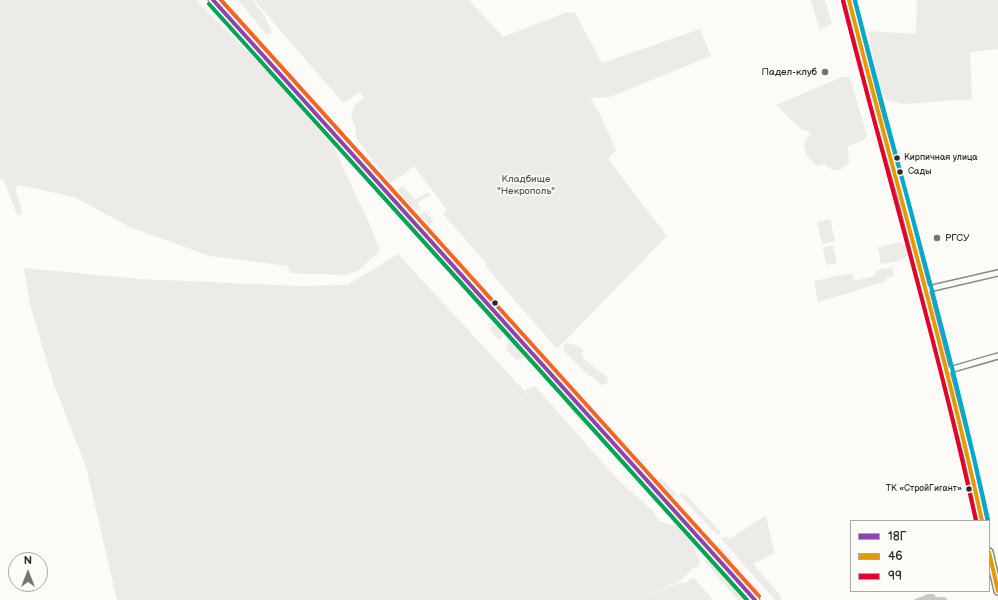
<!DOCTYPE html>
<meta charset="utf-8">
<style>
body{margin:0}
#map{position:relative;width:998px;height:600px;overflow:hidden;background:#fcfbf8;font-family:"Balsamiq Sans",sans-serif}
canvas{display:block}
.legend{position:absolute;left:850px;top:520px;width:140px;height:72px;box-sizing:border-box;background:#fdfcf7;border:1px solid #a9a8a5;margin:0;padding:5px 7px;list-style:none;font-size:12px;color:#2b2b2b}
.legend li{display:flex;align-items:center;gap:8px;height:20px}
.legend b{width:20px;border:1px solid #a9a8a5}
.north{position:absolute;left:8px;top:552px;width:40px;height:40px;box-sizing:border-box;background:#fdfcf7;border:1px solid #a9a8a5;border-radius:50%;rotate:0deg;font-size:11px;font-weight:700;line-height:16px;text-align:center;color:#2b2b2b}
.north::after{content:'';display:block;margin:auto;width:14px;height:18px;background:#747473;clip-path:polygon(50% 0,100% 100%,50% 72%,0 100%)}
</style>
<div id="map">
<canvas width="998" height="600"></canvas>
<ul class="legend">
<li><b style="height:5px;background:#8e44ad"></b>18Г</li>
<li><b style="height:5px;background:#e39a04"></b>46</li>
<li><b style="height:5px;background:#e4002b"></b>99</li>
</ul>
<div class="north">N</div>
</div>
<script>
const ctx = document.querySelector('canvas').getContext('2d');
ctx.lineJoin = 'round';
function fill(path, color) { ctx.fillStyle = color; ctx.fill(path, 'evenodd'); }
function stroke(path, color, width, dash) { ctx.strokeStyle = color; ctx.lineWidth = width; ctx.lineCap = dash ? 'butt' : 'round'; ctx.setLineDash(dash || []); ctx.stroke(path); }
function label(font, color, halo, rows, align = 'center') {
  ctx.font = font + ' "Balsamiq Sans",sans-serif'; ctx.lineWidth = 3.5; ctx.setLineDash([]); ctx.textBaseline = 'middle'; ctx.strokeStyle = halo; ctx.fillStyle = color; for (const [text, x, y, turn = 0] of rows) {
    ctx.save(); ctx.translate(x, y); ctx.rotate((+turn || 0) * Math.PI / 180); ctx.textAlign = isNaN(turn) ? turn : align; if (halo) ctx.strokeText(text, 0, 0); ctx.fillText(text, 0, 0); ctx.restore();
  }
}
fill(new Path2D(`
 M0,0H196L272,76L333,146L371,227L380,251L359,270L347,275L290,273L288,266L210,256L132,228L74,197L19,185L15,188L22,211L18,217L4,181L0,178Z
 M238,0H252L263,13L272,33L266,34Z
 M254,0H469L503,37L567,12L575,13L602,63L700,29L711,56L610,97L590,98L600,114L616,150L608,159L667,236L557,349L485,266L487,264L443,214L447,210L414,166L403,175L390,183L356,138L355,126L351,115L355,105L364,98L360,92L343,103Z
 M811,0H825L832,23L820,30Z
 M917,0H998V49L970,52L972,99L904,104L886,100L879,86L868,31L916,34Z
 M842,77H848L851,81L867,136L864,140L848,146L849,163C839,172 835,173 824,164L817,166L806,155L804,143L811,132L802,130L776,105Z
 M403,186L415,200L428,192L430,195L417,203L421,208L416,211L397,190Z
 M425,211L434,221L429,225L420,215Z
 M830,219L835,241L822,244L817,222Z
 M900,242C904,244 906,245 907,249C911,262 889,262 881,264L878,247Z
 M833,245L837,263L826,265L823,248Z
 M398,254L531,398L525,390L535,386L618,480L653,511L659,521L680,527L695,545V550L700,562L698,567L693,568L683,579L642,599L678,583H686L693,577L713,600H117L86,467L54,385L30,305L24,268L139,279L300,286L347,285Z
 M892,267L894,276L887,278L884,282L818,302L814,281L852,273L854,281L874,276L877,270Z
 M492,324L500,328L504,333L500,341L490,330Z
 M512,342L526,356L522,359L516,360L507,350V344Z
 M568,343L578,346L583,350L582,356C590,366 598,369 607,377L608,383L601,385L594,378L588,375L563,350L564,344Z
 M562,399L566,401L586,426L587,430Z
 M661,478L676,494L669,500L656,485Z
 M681,493L687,496L721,532L719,535H717L679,495Z
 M766,515L774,553L753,564L780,595L781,600H775L722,540L723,537H727L730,539Z
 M716,545H719L730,558L732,563H729L715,548Z
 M706,559L710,560L745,600H738L706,563Z`), '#ecebe8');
fill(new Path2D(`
 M928,594H934L936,597H945L948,600H913Z`), '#cac9c6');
const minor = new Path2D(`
 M924,290L998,273
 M946,371L998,356`);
const secondary = new Path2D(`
 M849,0L878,114L901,195L968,457L982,521
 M989,552L998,591`);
const primary = new Path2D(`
 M213,0L484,299L755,600`);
stroke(minor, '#898987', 8);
stroke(secondary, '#898987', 10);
stroke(primary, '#898987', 11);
stroke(minor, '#fbfbf9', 5);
stroke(secondary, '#fbfbf9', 7);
stroke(primary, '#fbfbf9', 8);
stroke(new Path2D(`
 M213,0L755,600`), '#8e44ad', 4);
stroke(new Path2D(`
 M849,0C893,174 944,346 982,521
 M989,552L998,591`), '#e39a04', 4);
stroke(new Path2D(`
 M843,1C887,175 938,346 976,521`), '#e4002b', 4);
stroke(new Path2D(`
 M855,0C899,173 950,345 988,520`), '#00a9ce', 4);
stroke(new Path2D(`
 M209,4L747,600`), '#00a651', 4);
stroke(new Path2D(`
 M221,0L759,596`), '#f26522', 4);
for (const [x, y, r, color] of [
 [825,72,4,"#747473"],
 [897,158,3.5,"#2b2b2b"],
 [900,172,3.5,"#2b2b2b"],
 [937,238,4,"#747473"],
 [495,303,3.5,"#2b2b2b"],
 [969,489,3.5,"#2b2b2b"]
]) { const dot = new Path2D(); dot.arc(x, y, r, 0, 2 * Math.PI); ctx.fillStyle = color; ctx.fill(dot); stroke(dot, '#fdfcf7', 1.5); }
label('9px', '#2b2b2b', '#fdfcf7', [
 ["Кирпичная улица",904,158],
 ["Сады",908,172],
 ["ТК «СтройГигант»",962,489,"right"]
], 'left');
label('10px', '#2b2b2b', '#fdfcf7', [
 ["Падел-клуб",817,72],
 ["РГСУ",945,238,"left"]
], 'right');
label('10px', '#585857', '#fdfcf7', [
 ["Кладбище",526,179],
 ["\"Некрополь\"",526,191]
]);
</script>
